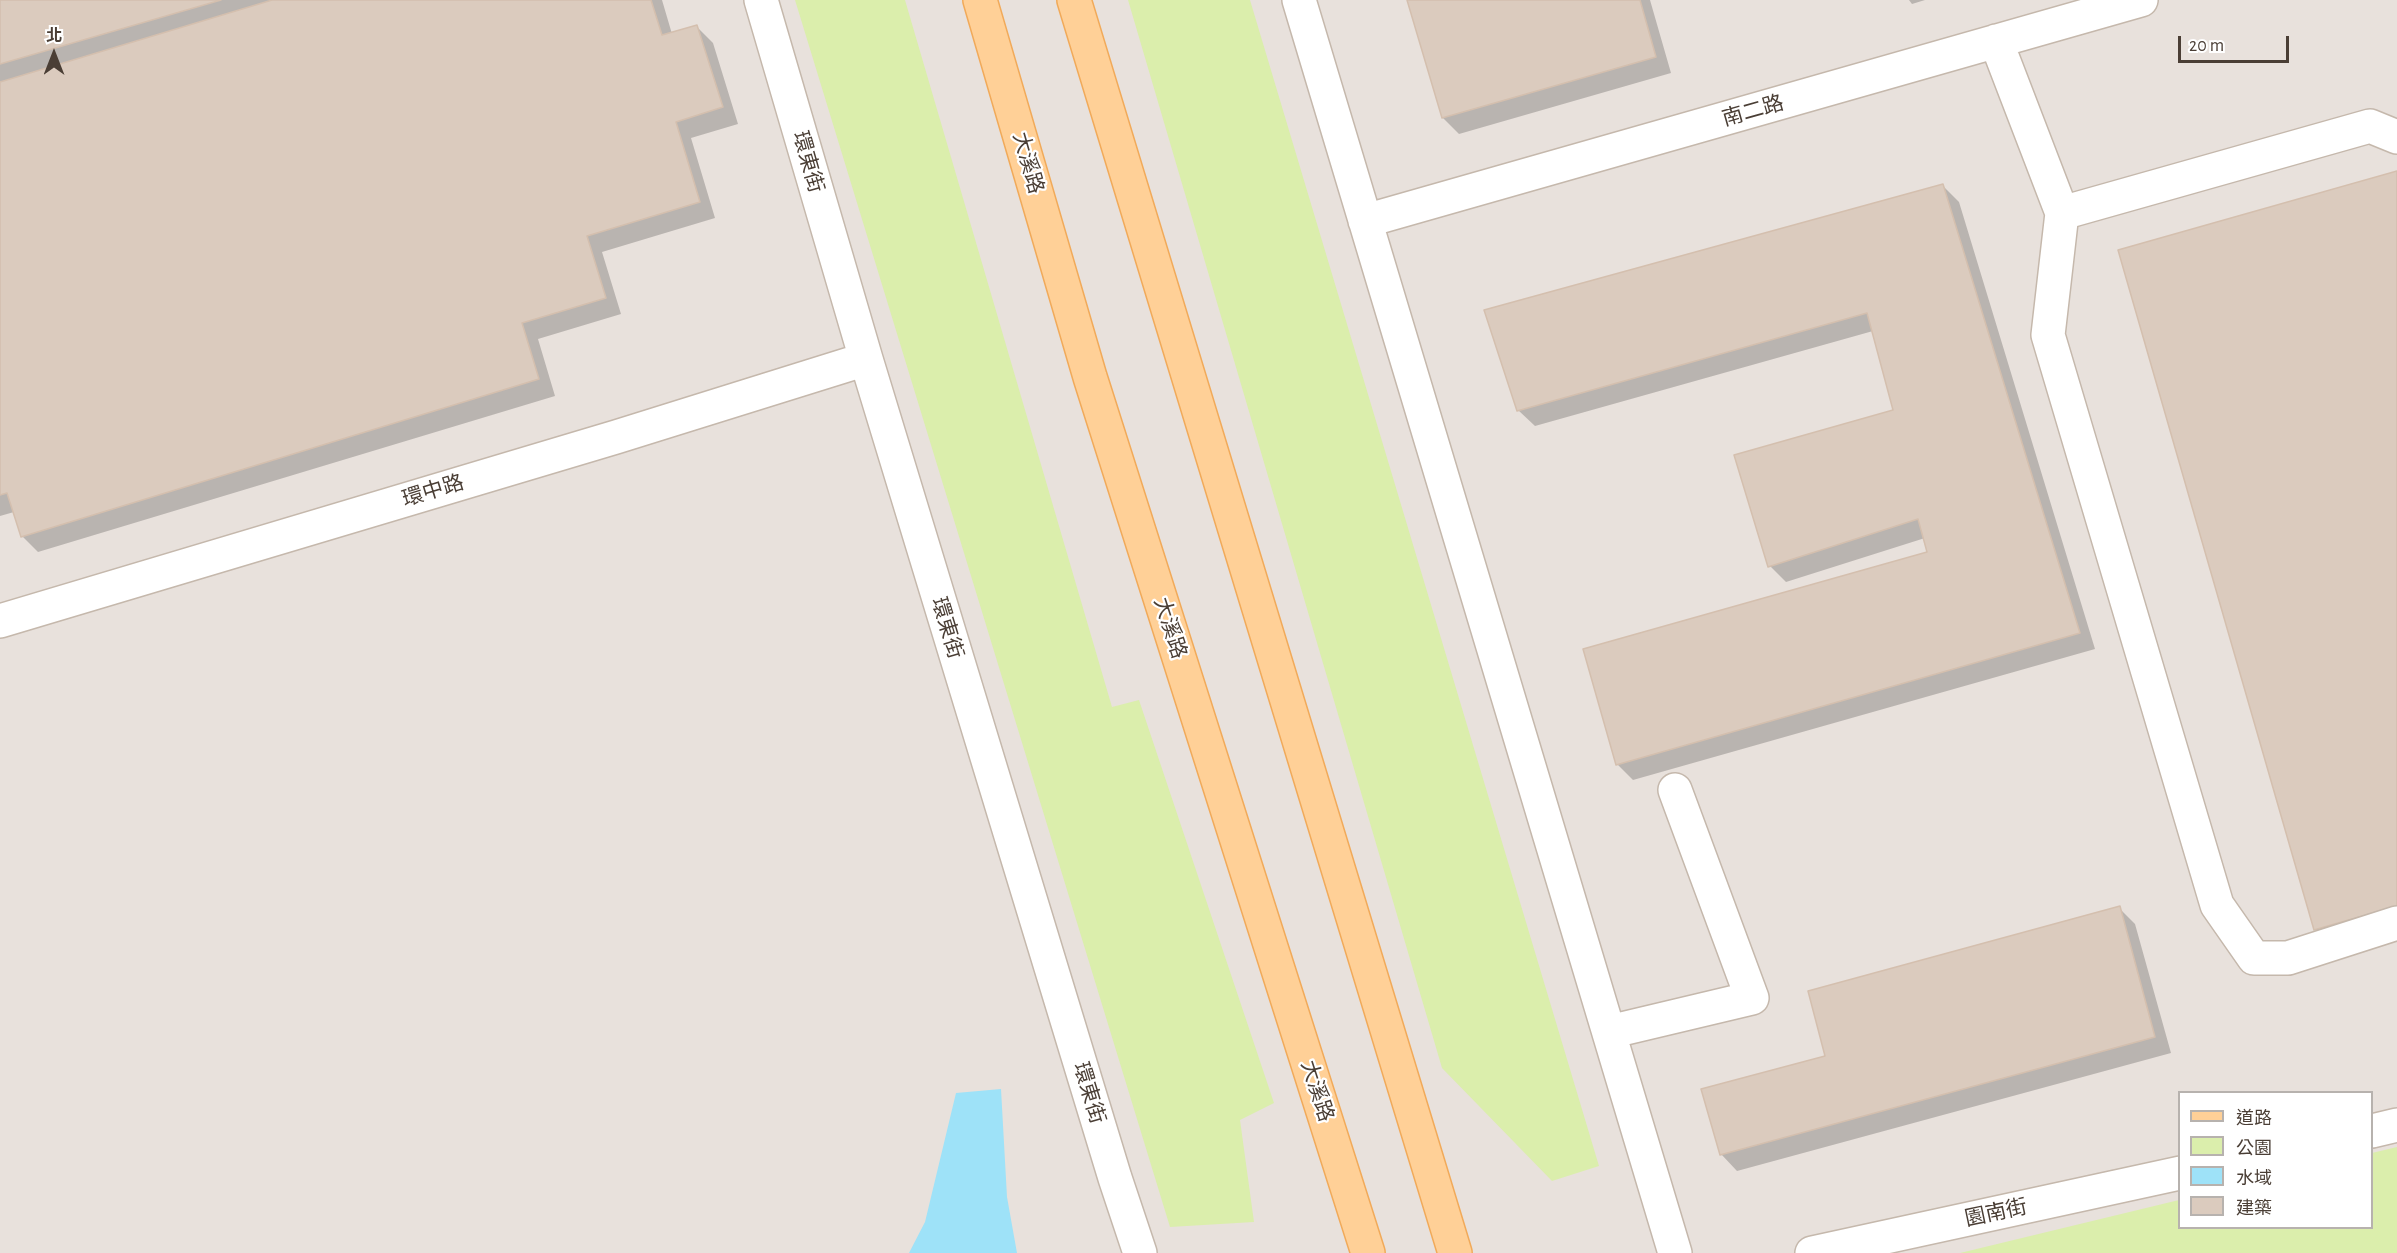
<!DOCTYPE html>
<meta charset="utf-8">
<style>
body{margin:0}
#map{position:relative;width:2397px;height:1253px;overflow:hidden;background:#f5efe7;font-family:"Alegreya Sans","Noto Sans TC",sans-serif}
canvas{display:block}
.legend{position:absolute;left:2178px;top:1091px;width:195px;height:138px;box-sizing:border-box;background:#fff;border:2px solid #b7b2ae;margin:0;padding:8px 10px;list-style:none;font-size:18px;color:#4a3e35}
.legend li{display:flex;align-items:center;gap:12px;height:30px}
.legend b{width:30px;border:2px solid #b7b2ae}
.north{position:absolute;left:24px;top:24px;width:60px;height:60px;-webkit-text-stroke:4px #fff;paint-order:stroke;rotate:0deg;font-size:16px;font-weight:700;line-height:24px;text-align:center;color:#4a3e35}
.north::after{content:'';display:block;margin:auto;width:21px;height:27px;background:#4a3e35;clip-path:polygon(50% 0,100% 100%,50% 72%,0 100%)}
.scale{position:absolute;left:2178px;top:36px;width:111px;height:27px;box-sizing:border-box;border:3px solid #4a3e35;border-top:0;padding-left:8px;font-size:18px;line-height:21px;white-space:nowrap;color:#4a3e35;-webkit-text-stroke:4px #fff;paint-order:stroke}
</style>
<div id="map">
<canvas width="2397" height="1253"></canvas>
<ul class="legend">
<li><b style="height:8px;background:#ffd097"></b>道路</li>
<li><b style="height:16px;background:#dbeeac"></b>公園</li>
<li><b style="height:16px;background:#9ee2f8"></b>水域</li>
<li><b style="height:16px;background:#dbcbbe"></b>建築</li>
</ul>
<div class="north">北</div>
<div class="scale">20 m</div>
</div>
<script>
const ctx = document.querySelector('canvas').getContext('2d');
ctx.lineJoin = 'round';
function fill(path, color) { ctx.fillStyle = color; ctx.fill(path, 'evenodd'); }
function stroke(path, color, width, dash) { ctx.strokeStyle = color; ctx.lineWidth = width; ctx.lineCap = dash ? 'butt' : 'round'; ctx.setLineDash(dash || []); ctx.stroke(path); }
function label(font, color, halo, rows, align = 'center') {
  ctx.font = font + ' "Alegreya Sans","Noto Sans TC",sans-serif'; ctx.lineWidth = 4.5; ctx.setLineDash([]); ctx.textBaseline = 'middle'; ctx.strokeStyle = halo; ctx.fillStyle = color; for (const [text, x, y, turn = 0] of rows) {
    ctx.save(); ctx.translate(x, y); ctx.rotate((+turn || 0) * Math.PI / 180); ctx.textAlign = isNaN(turn) ? turn : align; if (halo) ctx.strokeText(text, 0, 0); ctx.fillText(text, 0, 0); ctx.restore();
  }
}
fill(new Path2D(`
 M0,0H2397V1253H0ZM2180,1092H2372V1228H2180Z`), '#e8e1dc');
fill(new Path2D(`
 M795,0H905L1112,707L1139,700L1274,1103L1240,1120L1254,1222L1170,1227Z
 M1128,0H1250L1599,1166L1552,1181L1442,1068Z
 M2397,1147V1253H1960L2179,1200L2180,1228H2372V1153Z`), '#dbeeac');
fill(new Path2D(`
 M1001,1089L1007,1197L1017,1253H909L925,1222L956,1093Z`), '#9ee2f8');
fill(new Path2D(`
 M0,0H662L672,34L697,27L713,43L738,124L691,138L715,218L602,252L621,314L538,339L555,396L38,552L22,536L14,512L0,516Z
 M1408,0H1650L1671,73L1459,134L1443,118Z
 M1909,0H1925L1912,4Z
 M2397,174V927L2331,946L2315,929Z
 M1943,186L1959,202L2095,649L1633,780L1617,764L1929,553L1925,538L1786,582L1770,566L1895,411L1873,331L1535,426L1518,410Z
 M2119,908L2135,924L2171,1053L1737,1171L1721,1154L1827,1057Z`), '#0003');
const building = new Path2D(`
 M0,0H221L0,64Z
 M272,0H651L662,35L697,25L723,107L676,122L700,202L587,236L606,298L522,323L539,379L21,537L7,493L0,495V82Z
 M1407,0H1640L1656,57L1442,118Z
 M2397,171V906L2314,930L2118,250Z
 M1943,184L2080,633L1616,765L1583,649L1927,552L1918,519L1768,567L1734,455L1893,410L1867,313L1517,411L1484,310Z
 M2120,906L2155,1037L1720,1155L1701,1089L1825,1056L1808,991Z`);
fill(building, '#dbcbbe');
stroke(building, '#d4bfae', 1.5);
const minor = new Path2D(`
 M761,0L866,359L1115,1178L1140,1253
 M1299,0L1675,1253
 M1996,41L2062,213L2048,335L2217,905L2254,958H2288L2397,923
 M2062,213L2370,126L2397,137
 M1365,221L2141,0
 M0,621L616,437L866,359
 M1609,1032L1752,998L1675,790
 M2372,1131L2397,1125
 M1812,1253L2180,1173`);
const major = new Path2D(`
 M980,0L1090,377L1368,1253
 M1074,0L1455,1253`);
stroke(minor, '#c5b8ac', 36);
stroke(major, '#f1aa5a', 36);
stroke(minor, '#fff', 33);
stroke(major, '#ffd097', 33);
label('21px', '#4a3e35', '#fff', [
 ["南二路",1753,111,-16],
 ["環東街",808,162,74],
 ["大溪路",1028,163,74],
 ["環中路",433,491,-17],
 ["環東街",947,628,73],
 ["大溪路",1170,628,72],
 ["大溪路",1317,1091,72],
 ["環東街",1089,1093,73],
 ["園南街",1996,1213,-12]
]);
</script>
